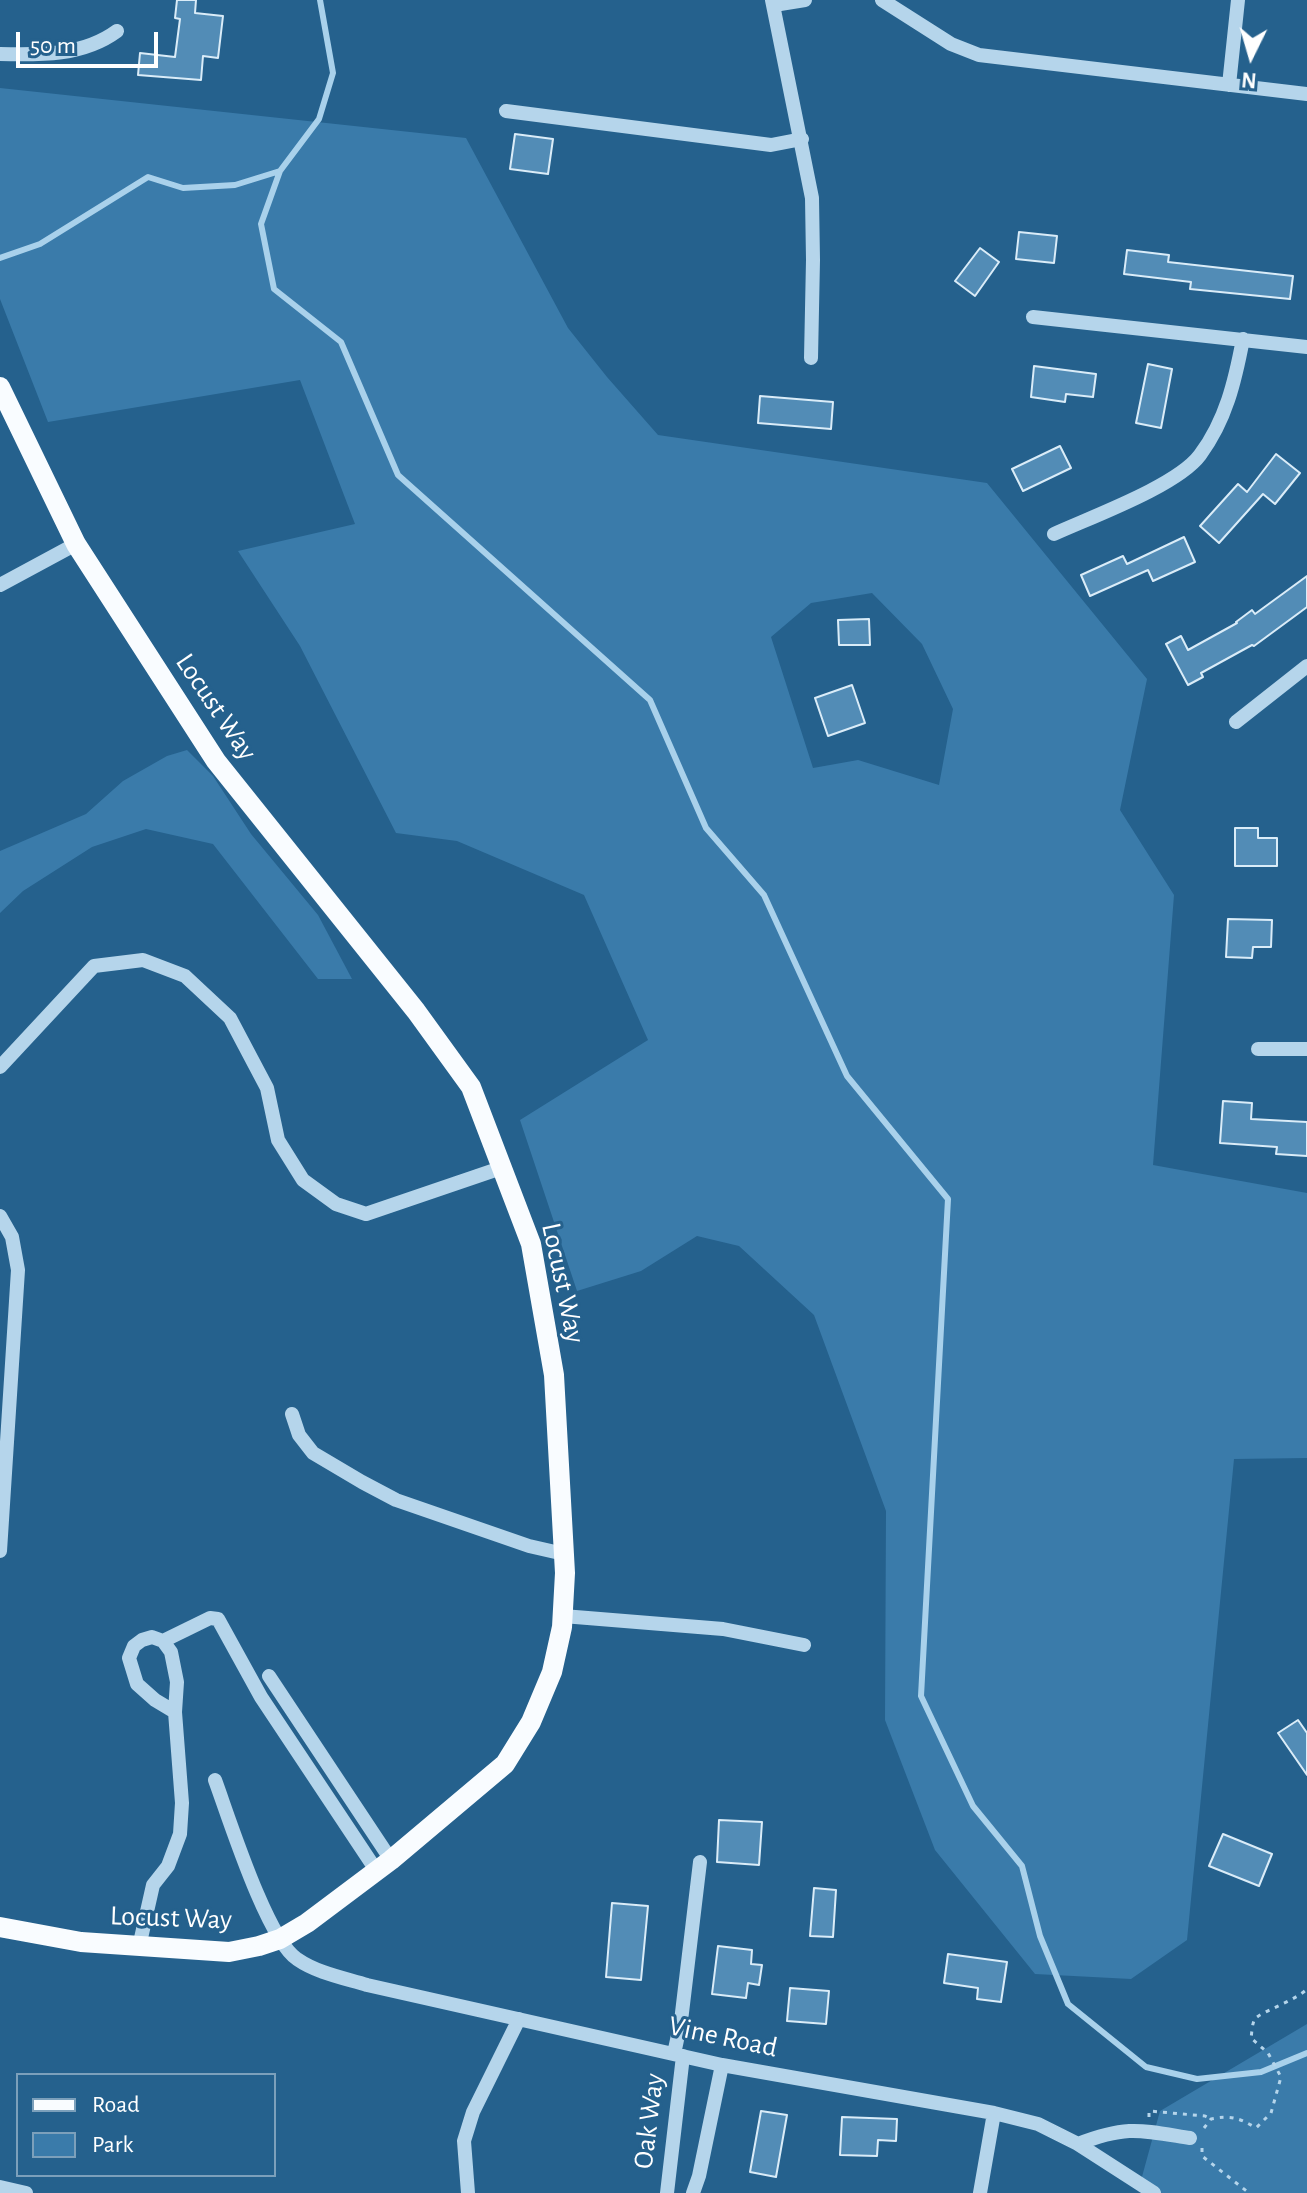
<!DOCTYPE html>
<style>
body{margin:0}
#map{position:relative;width:1307px;height:2193px;overflow:hidden;background:#25618d;font-family:"Alegreya Sans",sans-serif}
canvas{display:block}
.legend{position:absolute;left:16px;top:2073px;width:260px;height:104px;box-sizing:border-box;background:#25618d;border:2px solid #7ca0bb;margin:0;padding:10px 14px;list-style:none;font-size:24px;color:#fff}
.legend li{display:flex;align-items:center;gap:16px;height:40px}
.legend b{width:40px;border:2px solid #7ca0bb}
.north{position:absolute;left:1211px;top:16px;width:80px;height:80px;-webkit-text-stroke:6px #25618d;paint-order:stroke;rotate:185deg;font-size:22px;font-weight:700;line-height:32px;text-align:center;color:#fff}
.north::after{content:'';display:block;margin:auto;width:28px;height:36px;background:#fff;clip-path:polygon(50% 0,100% 100%,50% 72%,0 100%)}
.scale{position:absolute;left:16px;top:32px;width:142px;height:36px;box-sizing:border-box;border:4px solid #fff;border-top:0;padding-left:10px;font-size:24px;line-height:28px;white-space:nowrap;color:#fff;-webkit-text-stroke:6px #25618d;paint-order:stroke}
</style>
<div id="map">
<canvas width="1307" height="2193"></canvas>
<ul class="legend">
<li><b style="height:10px;background:#f9fcff"></b>Road</li>
<li><b style="height:22px;background:#3a7baa"></b>Park</li>
</ul>
<div class="north">N</div>
<div class="scale">50 m</div>
</div>
<script>
const ctx = document.querySelector('canvas').getContext('2d');
ctx.lineJoin = 'round';
function fill(path, color) { ctx.fillStyle = color; ctx.fill(path, 'evenodd'); }
function stroke(path, color, width, dash) { ctx.strokeStyle = color; ctx.lineWidth = width; ctx.lineCap = dash ? 'butt' : 'round'; ctx.setLineDash(dash || []); ctx.stroke(path); }
function label(font, color, halo, rows, align = 'center') {
  ctx.font = font + ' "Alegreya Sans",sans-serif'; ctx.lineWidth = 6; ctx.setLineDash([]); ctx.textBaseline = 'middle'; ctx.strokeStyle = halo; ctx.fillStyle = color; for (const [text, x, y, turn = 0] of rows) {
    ctx.save(); ctx.translate(x, y); ctx.rotate((+turn || 0) * Math.PI / 180); ctx.textAlign = isNaN(turn) ? turn : align; if (halo) ctx.strokeText(text, 0, 0); ctx.fillText(text, 0, 0); ctx.restore();
  }
}
fill(new Path2D(`
 M0,88L466,138L568,328L607,377L658,435L987,483L1147,679L1120,810L1174,895L1153,1165L1307,1193V1458L1234,1459L1187,1940L1131,1979L1035,1974L935,1850L885,1720L886,1511L814,1315L739,1246L697,1236L641,1271L577,1291L520,1120L648,1040L584,895L457,841L396,833L300,646L238,551L355,524L300,380L48,422L0,299ZM872,593L922,644L953,709L939,785L858,760L813,768L771,637L811,603Z
 M187,750L213,776L251,834L318,915L352,979H318L213,844L146,829L92,847L23,891L0,913V851L86,814L123,781L167,756Z
 M1307,2024V2193H1154L1140,2184L1160,2111Z`), '#3a7baa');
stroke(new Path2D(`
 M280,171L261,224L274,289L341,342L398,475L650,700L706,828L764,895L847,1076L948,1199L921,1696L973,1806L1022,1866L1040,1936L1068,2004L1146,2067L1197,2079L1261,2072L1307,2053
 M0,258L40,244L148,177L183,188L235,185L280,171L319,119L333,73L320,0`), '#a9d1eb', 6);
const building = new Path2D(`
 M177,0H196L195,13L223,16L218,58L203,56L201,80L138,75L140,53L175,57L180,19L175,18Z
 M515,134L553,139L548,174L510,169Z
 M1019,232L1057,236L1054,263L1016,259Z
 M980,248L999,262L975,296L955,281Z
 M1127,250L1169,255L1168,262L1293,276L1290,299L1190,289L1191,282L1124,274Z
 M1148,364L1172,369L1161,428L1136,423Z
 M1034,366L1096,374L1093,397L1066,394L1065,402L1031,397Z
 M760,396L833,402L831,429L758,423Z
 M1060,446L1071,468L1023,491L1012,469Z
 M1276,454L1300,473L1275,504L1263,494L1219,543L1200,526L1238,484L1247,492Z
 M1184,537L1195,562L1153,581L1148,570L1090,596L1081,575L1123,556L1127,564Z
 M1307,576V607L1254,646L1252,645L1201,673L1203,677L1188,685L1166,644L1181,636L1188,650L1237,623L1236,622L1252,610L1255,614Z
 M869,619L870,645H839L838,620Z
 M852,685L865,723L828,736L815,698Z
 M1235,828H1258V838H1277V866H1235Z
 M1228,919L1272,920L1271,947H1253L1252,958L1226,957Z
 M1223,1101L1252,1103L1251,1119L1307,1122V1156L1276,1154L1277,1147L1220,1143Z
 M1298,1720L1307,1733V1775L1278,1733Z
 M719,1820L762,1822L759,1865L717,1862Z
 M1223,1834L1272,1854L1259,1886L1209,1866Z
 M814,1888L836,1890L833,1937L810,1936Z
 M612,1903L648,1906L641,1980L606,1977Z
 M718,1946L752,1950L751,1964L762,1965L759,1985L748,1983L746,1998L712,1994Z
 M948,1954L1007,1962L1001,2002L977,1999L978,1988L944,1983Z
 M790,1988L829,1991L826,2024L787,2021Z
 M761,2111L787,2115L776,2177L750,2172Z
 M842,2117L897,2119L896,2141L878,2140L877,2156L840,2155Z`);
fill(building, '#528cb6');
stroke(building, '#daecf8', 2);
stroke(new Path2D(`
 M1149,2117V2111L1205,2116L1211,2119
 M1204,2128L1211,2119C1230,2115 1240,2118 1256,2128L1271,2113L1281,2077L1268,2053L1251,2038C1252,2032 1252,2023 1255,2019C1260,2012 1295,2001 1307,1989
 M1202,2148V2156L1249,2193`), '#b5d5eb', 3, [4, 6]);
stroke(new Path2D(`
 M772,0L812,198L813,260L811,358
 M882,0L951,44L979,55L1307,94
 M774,5L805,0
 M0,54C41,55 83,56 117,31
 M1229,85L1238,0
 M506,111L771,145L802,139
 M1033,317L1307,347
 M1054,534C1091,517 1177,486 1200,455C1226,420 1235,381 1243,339
 M0,585L76,544
 M1236,722L1307,666
 M1258,1049H1307
 M0,1067L94,966L143,960L185,976L230,1018L267,1088L278,1140L303,1180L336,1204L366,1214L501,1168
 M0,1216L12,1237L18,1270L0,1551
 M292,1414L299,1435L313,1453L362,1482L396,1500L529,1546L564,1554
 M563,1616L723,1629L804,1645
 M163,1641L210,1618L218,1619L261,1697L376,1870
 M269,1676L391,1860
 M215,1780C229,1818 267,1939 297,1959C317,1973 344,1978 367,1985L722,2065L994,2113L1038,2124L1078,2144L1154,2193
 M139,1947L153,1885L168,1866L180,1834L182,1803L175,1712L177,1682L171,1652L163,1641L152,1637L142,1640L134,1646L129,1658L137,1684L155,1700L175,1712
 M674,2054L681,2021L700,1862
 M1078,2144C1127,2125 1140,2130 1190,2138
 M0,2187L26,2193
 M468,2193L464,2141L473,2112L519,2019
 M667,2193L683,2056
 M693,2193L699,2176L722,2065
 M980,2193L994,2113`), '#b5d5eb', 14);
stroke(new Path2D(`
 M0,387L76,544L216,761L416,1011L471,1087L531,1244L554,1375L565,1573L562,1627L552,1672L531,1722L505,1764L391,1860L307,1923L280,1939L259,1946L229,1952L81,1942L0,1927`), '#f9fcff', 20);
label('28px', '#fff', '#25618d', [
 ["Locust Way",216,707,56],
 ["Locust Way",563,1283,78],
 ["Locust Way",171,1918,2],
 ["Vine Road",723,2037,12],
 ["Oak Way",649,2121,-83]
]);
</script>
